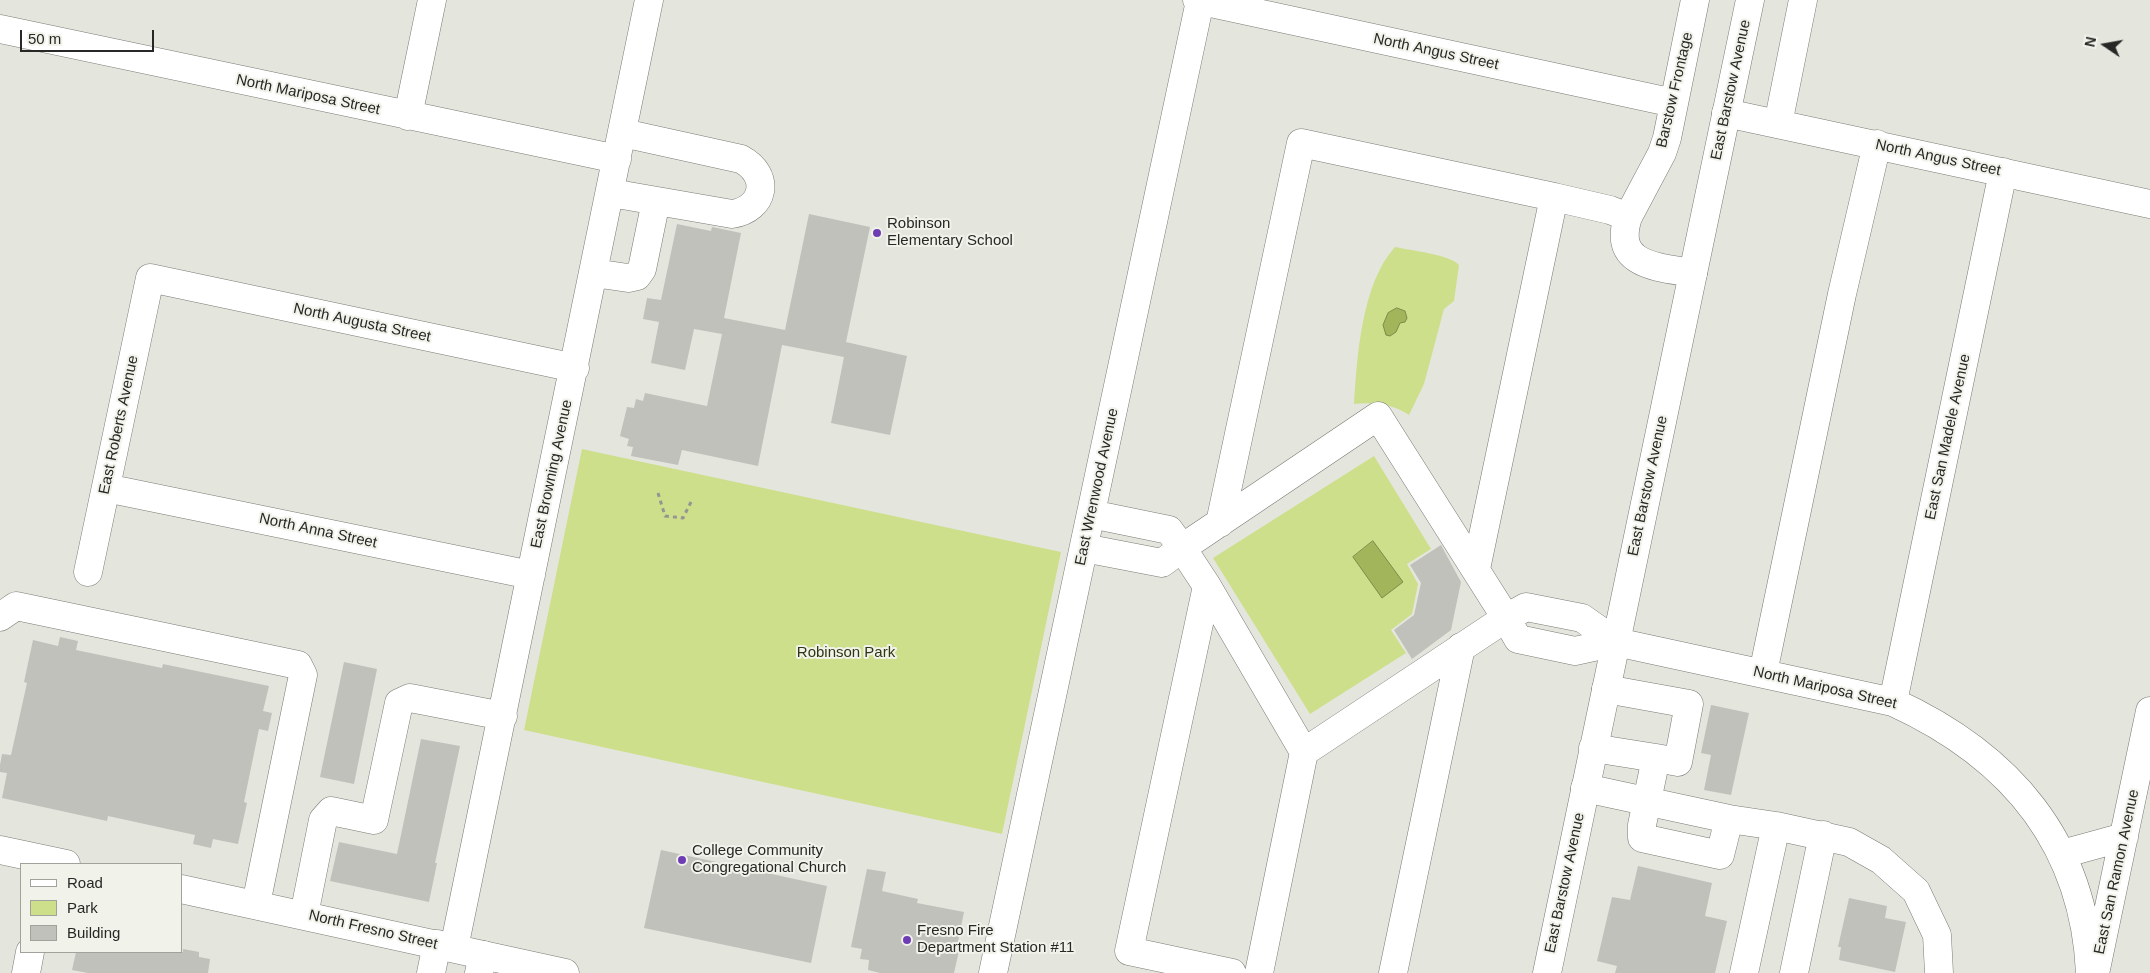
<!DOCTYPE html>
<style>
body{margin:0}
#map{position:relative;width:2150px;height:973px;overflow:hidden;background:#e4e6de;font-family:Arial,sans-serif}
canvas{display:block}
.legend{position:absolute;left:20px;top:863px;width:162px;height:90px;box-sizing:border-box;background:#f1f3eb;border:1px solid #a0a29c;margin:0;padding:6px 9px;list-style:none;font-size:15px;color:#272825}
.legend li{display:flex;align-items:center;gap:10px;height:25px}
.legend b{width:25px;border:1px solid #a0a29c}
.north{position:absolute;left:2080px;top:20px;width:50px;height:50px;-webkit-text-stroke:4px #f1f3eb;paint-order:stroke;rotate:282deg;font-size:14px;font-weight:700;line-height:20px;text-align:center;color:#272825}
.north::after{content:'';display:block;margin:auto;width:18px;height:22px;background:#272825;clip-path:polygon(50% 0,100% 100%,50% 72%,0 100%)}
.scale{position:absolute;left:20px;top:30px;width:134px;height:22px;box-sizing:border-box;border:2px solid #272825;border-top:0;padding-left:6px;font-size:15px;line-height:18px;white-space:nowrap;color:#272825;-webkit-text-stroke:4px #f1f3eb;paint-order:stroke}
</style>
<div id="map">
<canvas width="2150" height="973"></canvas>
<ul class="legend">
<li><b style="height:6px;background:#fff"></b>Road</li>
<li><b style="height:14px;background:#cddf8b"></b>Park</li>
<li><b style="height:14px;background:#bfc1ba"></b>Building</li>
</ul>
<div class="north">N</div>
<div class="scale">50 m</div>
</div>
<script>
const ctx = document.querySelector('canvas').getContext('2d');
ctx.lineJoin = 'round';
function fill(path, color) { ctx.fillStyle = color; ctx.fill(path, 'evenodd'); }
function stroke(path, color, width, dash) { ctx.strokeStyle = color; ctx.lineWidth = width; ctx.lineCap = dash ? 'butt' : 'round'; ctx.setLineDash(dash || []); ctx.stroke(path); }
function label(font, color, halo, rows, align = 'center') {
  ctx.font = font + ' Arial,sans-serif'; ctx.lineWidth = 4; ctx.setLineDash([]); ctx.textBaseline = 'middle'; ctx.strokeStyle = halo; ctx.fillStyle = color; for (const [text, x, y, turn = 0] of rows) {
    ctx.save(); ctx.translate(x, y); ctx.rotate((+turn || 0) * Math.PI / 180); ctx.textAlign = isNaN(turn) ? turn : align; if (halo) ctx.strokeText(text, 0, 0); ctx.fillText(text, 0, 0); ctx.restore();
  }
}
fill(new Path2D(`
 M1395,247C1409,250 1452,255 1459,265L1454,301L1444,309L1424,384L1409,415C1393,404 1373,402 1354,404C1357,355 1362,283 1395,247Z
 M582,449L1061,552L1002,834L524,730Z
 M1374,456L1431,549L1407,564L1418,584L1412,614L1391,630L1406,653L1310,714L1213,558Z`), '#cddf8b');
const water = new Path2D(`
 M1397,308L1405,311L1407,318L1405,322L1400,323L1396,332L1390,336L1386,335L1383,325L1388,313Z
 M1373,541L1403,582L1382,598L1353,557Z`);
fill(water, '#a3b55a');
stroke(water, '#7e8b4a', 1);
fill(new Path2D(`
 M809,214L870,227L846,342L907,356L890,435L831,423L844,357L782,345L758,466L682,450L678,465L631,456L633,447L627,446L629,439L620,436L627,407L634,408L636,399L643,401L645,393L707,406L722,334L694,329L685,370L651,363L659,322L643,319L647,298L661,300L677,224L711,231L712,227L741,233L724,318L785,330Z
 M1441,545L1461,582L1451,630L1412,659L1394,630L1414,615L1421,583L1410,565Z
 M60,637L78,641L76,650L162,668L163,664L269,686L263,711L272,713L268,731L259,729L244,802L247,803L238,844L213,839L211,848L193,844L195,835L108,816L107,821L2,798L7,773L0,772V765L2,754L11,755L27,683L24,682L33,640L58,646Z
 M344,662L377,669L354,784L320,777Z
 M1711,705L1749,713L1731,795L1704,790L1711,755L1701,753Z
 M421,739L460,746L435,863H437L429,902L330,881L339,842L397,854Z
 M661,850L827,886L811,963L644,928Z
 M1638,866L1712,883L1705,916L1727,921L1715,973H1615L1617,966L1597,961L1612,897L1630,900Z
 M867,869L886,872L882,891L918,899L917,903L964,912L958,942H961L954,973H880L868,970L869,960L860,959L862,949L851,947Z
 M1849,898L1887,906L1885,918L1906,922L1895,972L1839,960L1841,947H1838Z
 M183,949L199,952V957L210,959L208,973H88L72,970L76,952H183Z`), '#bfc1ba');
const minor = new Path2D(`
 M1197,0L1674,103
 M0,29L617,159
 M1726,113L2150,204
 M408,116L432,0
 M1778,124L1803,0
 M611,193L732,214C765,209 771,175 741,159L623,133
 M1554,197L1610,210L1628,217
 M594,273L628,278L637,276L642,269L656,201
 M1693,273C1658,267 1612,266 1628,217L1662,153L1667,138L1695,0
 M1378,416L1506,618L1304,752L1207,586L1182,548Z
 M106,488L531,575
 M1220,523L1301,143L1554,197L1476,569
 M1084,548L1162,563L1182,548L1169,530L1091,514
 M88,572L150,278L575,368
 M1207,586L1129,951L1232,973
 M0,617L16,606L298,665L303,675L256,904
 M1616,642L1582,618L1526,607L1506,618L1518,639L1575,651L1616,642L1893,702C2009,755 2084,841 2090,973
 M1763,673L1842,294L1877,144
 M1606,689L1689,704L1678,762L1656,758
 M1893,702L2003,172
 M1593,748L1656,758L1642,825V838L1720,855L1729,819
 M1585,788L1729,819L1776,826
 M2062,854L2124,837
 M304,915L323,820L331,811L374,820L399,703L410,698L503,716
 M454,948L649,0
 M2096,969L2150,711
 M26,973L30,952
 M431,973L437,944
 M479,973L483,955
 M993,973L1200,1
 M1259,973L1304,752
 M1393,973L1461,647
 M1744,973L1776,826L1849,842L1881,860L1916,891L1937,935L1939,973
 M1794,973L1823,835`);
const major = new Path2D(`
 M0,850L66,864
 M181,889L565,973
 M1547,973L1750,0`);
stroke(minor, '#797b74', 29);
stroke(major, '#797b74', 29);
stroke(new Path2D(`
 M658,493L665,516L683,518L692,500`), '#959690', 3, [4, 4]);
stroke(minor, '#fff', 28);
stroke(major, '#fff', 28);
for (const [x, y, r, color] of [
 [877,233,5,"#6e3db4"],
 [682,860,5,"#6e3db4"],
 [907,940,5,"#6e3db4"]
]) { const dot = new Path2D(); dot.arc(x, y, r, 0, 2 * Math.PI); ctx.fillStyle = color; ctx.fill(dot); stroke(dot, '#f1f3eb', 2); }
label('15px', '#272825', '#f1f3eb', [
 ["North Angus Street",1436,52,12],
 ["Barstow Frontage",1675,90,-77],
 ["East Barstow Avenue",1731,90,-78],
 ["North Mariposa Street",308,95,12],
 ["North Angus Street",1938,158,12],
 ["North Augusta Street",362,323,12],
 ["East Roberts Avenue",119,425,-78],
 ["East San Madele Avenue",1948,437,-78],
 ["East Browning Avenue",552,474,-78],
 ["East Barstow Avenue",1648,486,-78],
 ["East Wrenwood Avenue",1097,487,-78],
 ["North Anna Street",318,531,12],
 ["North Mariposa Street",1825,688,13],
 ["East San Ramon Avenue",2117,872,-78],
 ["East Barstow Avenue",1565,883,-78],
 ["North Fresno Street",373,930,13]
]);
label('15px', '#272825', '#f1f3eb', [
 ["Robinson",887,224],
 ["Elementary School",887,241],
 ["College Community",692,851],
 ["Congregational Church",692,868],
 ["Fresno Fire",917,931],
 ["Department Station #11",917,948]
], 'left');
label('15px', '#2f3610', '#f1f3eb', [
 ["Robinson Park",846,653]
]);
</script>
